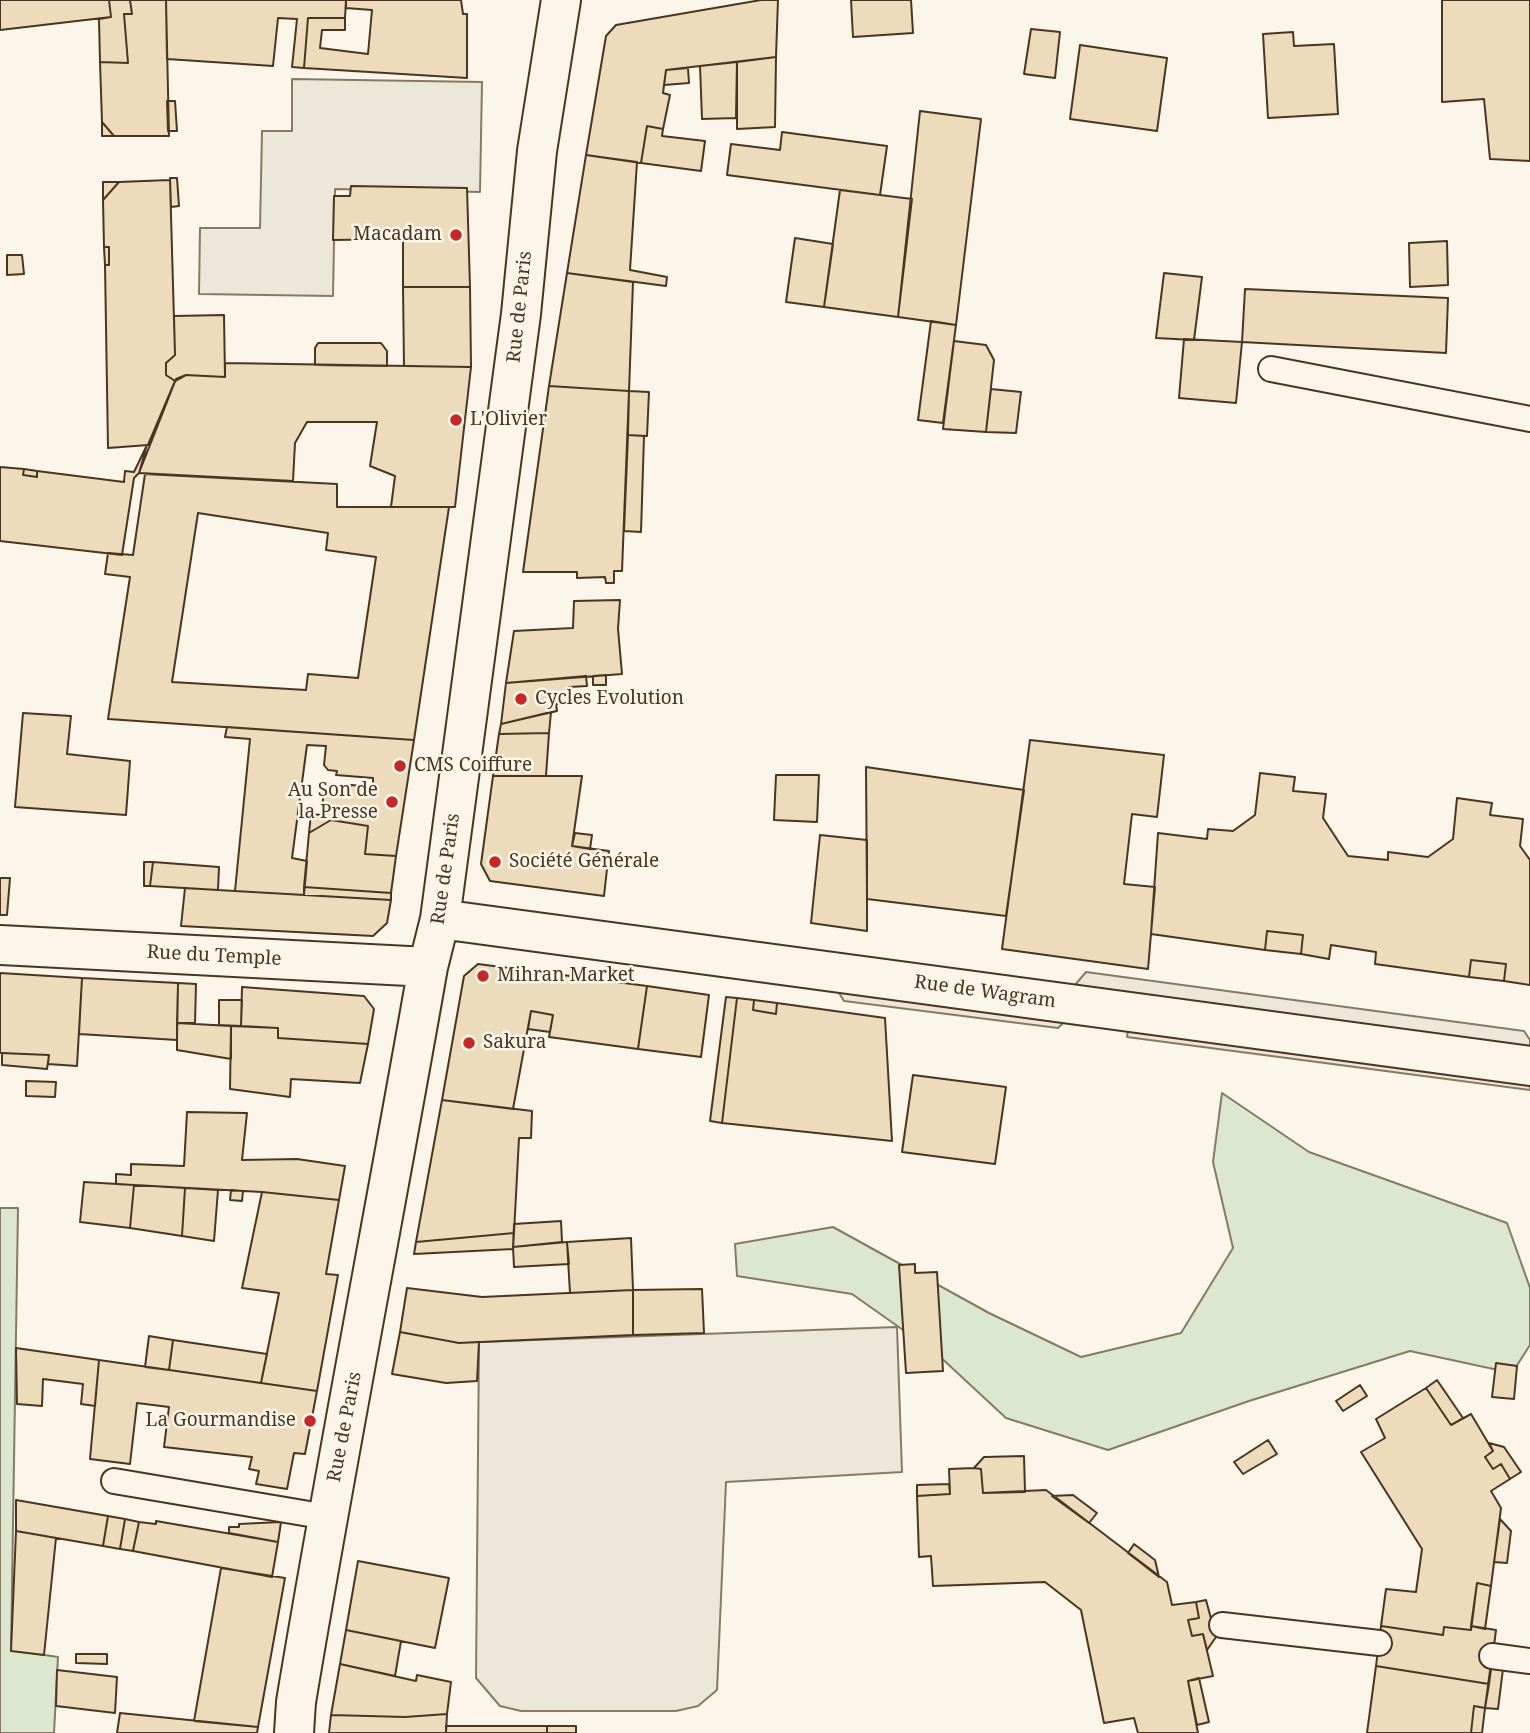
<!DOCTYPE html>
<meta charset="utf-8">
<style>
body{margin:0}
canvas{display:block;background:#fbf6e9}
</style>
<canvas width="1530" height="1733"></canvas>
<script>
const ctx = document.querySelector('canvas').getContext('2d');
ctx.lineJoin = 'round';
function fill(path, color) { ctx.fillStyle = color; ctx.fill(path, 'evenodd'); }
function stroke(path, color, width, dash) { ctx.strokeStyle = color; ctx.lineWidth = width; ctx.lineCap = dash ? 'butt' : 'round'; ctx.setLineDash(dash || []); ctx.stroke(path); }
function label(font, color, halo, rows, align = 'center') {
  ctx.font = font + ' "Noto Serif",serif'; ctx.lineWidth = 5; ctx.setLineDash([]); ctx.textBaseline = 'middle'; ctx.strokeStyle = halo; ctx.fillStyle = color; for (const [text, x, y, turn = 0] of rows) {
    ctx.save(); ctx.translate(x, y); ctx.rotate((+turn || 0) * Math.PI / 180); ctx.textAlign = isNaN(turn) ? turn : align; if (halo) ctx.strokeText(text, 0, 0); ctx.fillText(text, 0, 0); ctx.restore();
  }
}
const green = new Path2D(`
 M1222,1093L1309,1152L1507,1223L1530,1288V1345L1512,1373L1410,1351L1249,1401L1108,1450L1006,1418L937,1354L852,1294L737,1276L735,1244L833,1227L989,1313L1081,1357L1181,1333L1233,1248L1213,1162Z
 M0,1208H18L11,1650L58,1657L54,1733H0Z`);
fill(green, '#dce7d0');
stroke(green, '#887966', 2);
const parking = new Path2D(`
 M292,79L482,82L480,192L335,189L333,296L199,294L200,228H260L262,131H292Z
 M1086,972L1524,1031L1530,1040V1047L1075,985Z
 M833,983L1072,1014L1058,1028L844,1001Z
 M1129,1023L1530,1073V1090L1127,1037Z
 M897,1327L902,1472L726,1482L717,1690L698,1706L676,1711H521L500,1706L476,1678L479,1342Z`);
fill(parking, '#ede7d9');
stroke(parking, '#887966', 2);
const building = new Path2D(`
 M0,0H109L111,17L0,30Z
 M109,0H130L132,14H124L128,63L100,62L99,19L111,17Z
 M130,0H166L169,136H114L102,122L100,62L128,63L124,14H132Z
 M166,0H346L345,18H308L304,68L292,67L297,19L278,18L273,66L167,59Z
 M346,0H461L463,14H467V78L304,68L308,18H345V30H322L320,48L368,54L372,10L346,8Z
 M761,0H778L776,57L666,70L663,93L670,95L663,129L647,126L641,163L586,155L606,36L616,25Z
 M851,0H911L913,33L853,37Z
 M1442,0H1530V161L1490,159L1484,99L1442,102Z
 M1031,29L1060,32L1055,78L1024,74Z
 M1293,32L1294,46L1334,44L1338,114L1268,118L1263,34Z
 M1080,45L1167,58L1157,131L1070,119Z
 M776,57L775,127L737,129V62Z
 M737,62L736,118L702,119L700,66Z
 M688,68L689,83L664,85L666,70Z
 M167,101H175L177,131H168Z
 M920,111L981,119L956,325L898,317Z
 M102,122L114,136H102Z
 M647,126L663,129L662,136L705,141L701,171L641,163Z
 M782,132L887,146L880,195L727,175L731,144L780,150Z
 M586,155L637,162L630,270L667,277L666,286L567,273Z
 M170,178H177L179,206L171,207Z
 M170,180L175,355L166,363V375L175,381L148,445L108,448L105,265H109V247H104L103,200L119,182Z
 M103,182H119L103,200Z
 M351,186L467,188L470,287H403V239L333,240L334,196H350Z
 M840,190L912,199L898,317L824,307Z
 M795,238L833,244L824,307L786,302Z
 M1447,241L1448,285L1410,287L1409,243Z
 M104,247H109V265H105Z
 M7,255H22L24,274L7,275Z
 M567,273L633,282L629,391L549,386Z
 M1164,273L1202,277L1194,340L1156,338Z
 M403,287H470L471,367L404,366Z
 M1245,289L1448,298L1446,353L1242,342Z
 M224,315L225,377L186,375L175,381L166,375V363L175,355L174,316Z
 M931,321L956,325L943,423L918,420Z
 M1184,339L1242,342L1236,403L1179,398Z
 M954,341L986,345L994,360L986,432L943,429Z
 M318,343H381L387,351V366L315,365V348Z
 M225,363L471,367L455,507H391L395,476L370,466L377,422H307L295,443L293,481L139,473L176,379L186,375L225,377Z
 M549,386L629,391L622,571H614V583H606L605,577L577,578V572H523Z
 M991,389L1021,392L1016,433L986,432Z
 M629,391L649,392L647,436L628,435Z
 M628,435L644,436L641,532L624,531Z
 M147,445L139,473L134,478L122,555L0,541V467L24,469L23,475L37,477V471L124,482L125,471L134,472Z
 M24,469L37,471V477L23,475Z
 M145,474L337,484V507H449L414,740L108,719L130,577L105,574L108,553L133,555ZM198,513L328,533L326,550L376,557L358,678L308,674L306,690L172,682Z
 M620,600L618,629L622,674L506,683L514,631L573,628L574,601Z
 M606,675V685H593V676Z
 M586,676L587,686L569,687V703L556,704L557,711L501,724L506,683Z
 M551,712L549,733L499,734L501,724Z
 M23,713L71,716L67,754L130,761L126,815L15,807Z
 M227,727L414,740L396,856L365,854L368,826L331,820L309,833L311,814L321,815L325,784L350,788L351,785L373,787V778L336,775L337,771L328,770L324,765L326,746L307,745L292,858L307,861L304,895L235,891L250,739L225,737Z
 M549,733L546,776H493L499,734Z
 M1030,740L1164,755L1157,817L1132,814L1124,884L1155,887L1148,969L1002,949Z
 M866,767L1024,790L1006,916L867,899Z
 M1260,773L1295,777L1293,791L1326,794L1323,818L1348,856L1388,860V852L1428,857L1453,839L1457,798L1492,803L1490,815L1523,819L1520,846L1530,860V985L1504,981L1506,964L1471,960L1469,977L1375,964L1376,952L1331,945L1329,959L1301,954L1303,935L1267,931L1265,950L1151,934L1158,833L1207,839L1208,829L1233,831L1255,815Z
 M776,775H819L817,822L774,820Z
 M493,776H582L572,846L609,851L604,896L490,881L481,864Z
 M331,820L368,826L365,854L396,856L391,893L304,887L309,833Z
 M575,833L592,835L590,849L572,846Z
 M820,835L867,840V931L811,923Z
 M144,862H153L150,886H144Z
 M153,862L219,867L218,890L150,886Z
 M0,878H10L7,915H0Z
 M304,887L391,893V900L304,895Z
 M185,888L218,890L391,900L387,923L373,936L181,926Z
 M1267,931L1303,935L1301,954L1265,950Z
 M1471,960L1506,964L1504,981L1469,977Z
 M478,964L647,986L638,1049L549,1037L553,1015L531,1011L513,1109L442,1100L464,976Z
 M0,973L82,978L77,1066L48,1064L49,1055L0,1053Z
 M82,978L178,983L177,1040L79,1034Z
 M178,983L196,984L195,1023H177Z
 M647,986L709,995L701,1057L638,1049Z
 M242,987L364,996L374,1009L368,1044L278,1038V1028L241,1026Z
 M726,997L737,998L722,1123L710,1121Z
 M737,998L754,1000L753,1010L776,1014L777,1003L885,1018L892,1141L722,1123Z
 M219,1000H242L241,1026L219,1025Z
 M754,1000L777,1003L776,1014L753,1010Z
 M531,1011L553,1015L550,1032L528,1029Z
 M177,1023L231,1026V1059L177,1050Z
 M231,1026L278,1028V1038L368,1044L360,1083L291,1079L290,1097L230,1089Z
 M2,1053L49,1055L47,1069L2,1065Z
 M913,1075L1006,1087L995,1164L902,1152Z
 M26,1081L56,1082L55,1097L26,1096Z
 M442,1100L532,1111L531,1138H519L514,1233L416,1242Z
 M187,1112L247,1113L242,1160L297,1159L345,1166L339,1200L262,1192L116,1184V1174L131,1175V1164L184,1166Z
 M84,1182L134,1185L130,1228L80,1222Z
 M134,1185L185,1188L182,1236L130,1228Z
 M185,1188L218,1190L214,1241L182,1236Z
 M231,1190L243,1191L242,1201L230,1200Z
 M262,1192L339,1200L326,1274L338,1275L317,1391L261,1383L279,1293L242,1288Z
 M561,1221L562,1242L513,1247L514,1224Z
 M514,1233L513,1249L414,1254L416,1242Z
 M631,1238L633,1290L570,1293L567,1242Z
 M567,1242L569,1264L514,1267L513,1247Z
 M915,1264V1273L937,1272L943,1371L906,1373L899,1265Z
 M407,1288L482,1297L633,1290V1335L459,1343L400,1332Z
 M702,1289L704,1333L633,1335V1290Z
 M400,1332L459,1343L479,1342L477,1381L446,1383L392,1374Z
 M149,1336L173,1340L169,1370L145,1367Z
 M173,1340L267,1354L261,1383L169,1370Z
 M16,1348L99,1360L95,1406L81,1404L83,1384L43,1379L42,1406L17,1404Z
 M99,1360L317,1391L305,1454L294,1453L287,1489L256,1484L259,1471L249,1469L252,1457L164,1447L169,1407L137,1403L130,1464L90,1459Z
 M1496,1363L1517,1366L1514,1399L1492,1397Z
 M1437,1380L1463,1418L1451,1425L1426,1388Z
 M1360,1385L1367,1396L1343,1411L1336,1401Z
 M1426,1388L1451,1425L1471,1414L1493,1451L1485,1457L1493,1469L1501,1464L1510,1479L1491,1491L1501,1508L1491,1586L1477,1583L1471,1630L1444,1627L1443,1635L1381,1626L1386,1589L1416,1592L1422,1549L1361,1452L1385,1438L1376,1419Z
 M1268,1440L1277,1454L1243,1474L1234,1462Z
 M1489,1443L1504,1447L1521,1472L1510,1479L1501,1464L1493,1469L1485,1457L1493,1451Z
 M1024,1456L1025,1492L983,1493L981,1469L974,1468L984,1457Z
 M974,1468L981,1469L983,1493L1046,1490L1167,1582L1172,1605L1196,1602L1199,1618L1188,1620L1192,1636L1203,1634L1213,1676L1188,1681L1198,1733H1138L1134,1718L1104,1723L1081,1610L1045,1582L933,1586L931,1556L919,1557L917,1496L950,1494L949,1469Z
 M949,1484L950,1494L917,1496V1485Z
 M1073,1495L1097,1513L1089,1523L1052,1496Z
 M16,1500L108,1516L103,1546L16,1531Z
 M108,1516L125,1519L120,1549L103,1546Z
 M125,1519L139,1522L133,1551L120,1549Z
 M1500,1519L1511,1531L1507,1563L1494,1562Z
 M156,1521L278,1542L272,1577L133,1551L139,1522L156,1524Z
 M281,1522L278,1542L229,1533V1527H239V1524Z
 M16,1531L56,1538L44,1655L11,1651Z
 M1134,1544L1155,1560L1159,1577L1128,1553Z
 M358,1561L449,1578L435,1648L346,1630Z
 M221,1568L285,1578L258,1727L194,1721Z
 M1477,1583L1491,1586L1485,1629L1471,1626Z
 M1206,1600L1216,1637L1207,1650L1203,1634L1192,1636L1188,1620L1199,1618L1196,1602Z
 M1381,1626L1443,1635L1444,1627L1471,1630V1626L1496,1630L1489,1684L1376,1666Z
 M346,1630L401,1641L395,1676L340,1664Z
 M76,1654H107V1664L76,1663Z
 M1492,1656L1503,1669L1498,1709L1485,1708Z
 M340,1664L416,1681L417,1675L451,1682L447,1714L405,1717L331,1715Z
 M1376,1666L1489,1684L1485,1708L1474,1706L1471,1733H1367Z
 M57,1670L117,1677L115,1713L56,1706Z
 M1199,1678L1209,1722L1197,1725L1188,1681Z
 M1474,1706L1485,1708L1482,1733H1471Z
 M120,1713L258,1727L257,1733H117Z
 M447,1714L446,1733H329L331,1715L405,1717Z
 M446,1726H547V1733H446Z
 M547,1726H576V1733H547Z`);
fill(building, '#ecdcbc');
stroke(building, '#4a3520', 2);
const service = new Path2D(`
 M1271,369L1530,419
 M114,1481L327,1517
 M1222,1625L1379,1643
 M1492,1656L1530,1661`);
const minor = new Path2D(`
 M440,919L1530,1066
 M0,945L428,967
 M294,1733L296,1702C337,1456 385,1212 428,967L440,919L521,314L537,151L561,0`);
stroke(service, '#4a3520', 28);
stroke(minor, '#4a3520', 42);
stroke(service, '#fbf6e9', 24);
stroke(minor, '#fbf6e9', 38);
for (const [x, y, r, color] of [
 [456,235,7,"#c62828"],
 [456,420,7,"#c62828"],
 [521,699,7,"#c62828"],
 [400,766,7,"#c62828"],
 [392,802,7,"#c62828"],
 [495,862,7,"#c62828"],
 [483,976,7,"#c62828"],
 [469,1043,7,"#c62828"],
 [310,1421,7,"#c62828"]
]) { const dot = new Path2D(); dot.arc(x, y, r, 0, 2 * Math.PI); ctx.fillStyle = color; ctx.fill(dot); stroke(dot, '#fbf6e9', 2.5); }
label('19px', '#4a3520', '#fbf6e9', [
 ["Macadam",442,235,"right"],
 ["L'Olivier",470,420],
 ["Cycles Evolution",535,699],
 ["CMS Coiffure",414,766],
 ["Au Son de",378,791,"right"],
 ["la Presse",378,813,"right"],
 ["Société Générale",509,862],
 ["Mihran Market",497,976],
 ["Sakura",483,1043],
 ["La Gourmandise",296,1421,"right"]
], 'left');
label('19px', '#4a3520', '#fbf6e9', [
 ["Rue de Paris",520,307,-84],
 ["Rue de Paris",446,869,-82],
 ["Rue du Temple",214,956,3],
 ["Rue de Wagram",985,992,8],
 ["Rue de Paris",345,1427,-79]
]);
</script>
